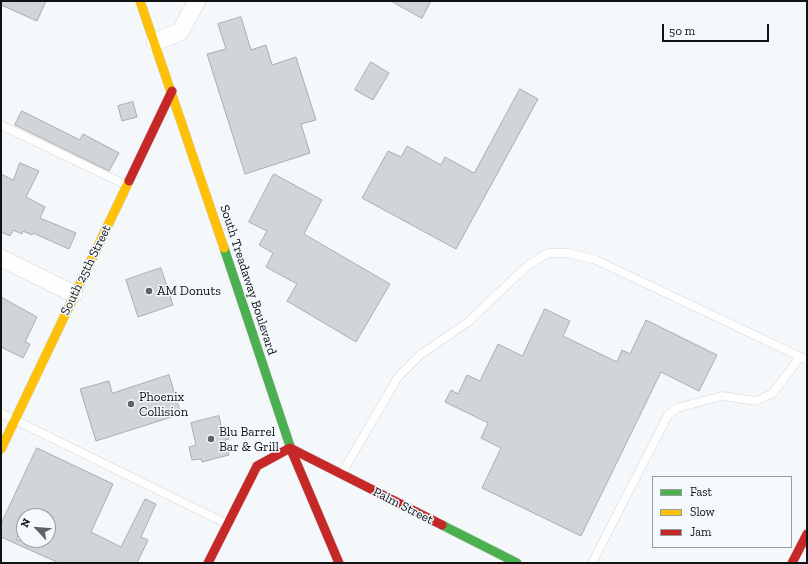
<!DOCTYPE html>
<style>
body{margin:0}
#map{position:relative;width:808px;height:564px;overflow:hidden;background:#f5f8fb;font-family:"Zilla Slab",serif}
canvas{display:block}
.frame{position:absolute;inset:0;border:2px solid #101213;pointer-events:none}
.legend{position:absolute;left:652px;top:476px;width:140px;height:72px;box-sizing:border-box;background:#f3f9fd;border:1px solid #989d9f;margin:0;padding:5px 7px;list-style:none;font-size:12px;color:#101213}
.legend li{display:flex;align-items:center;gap:8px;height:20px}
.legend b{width:20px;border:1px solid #989d9f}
.north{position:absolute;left:16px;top:508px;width:40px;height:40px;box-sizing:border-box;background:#f3f9fd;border:1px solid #989d9f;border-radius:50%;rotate:296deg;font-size:11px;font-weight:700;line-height:16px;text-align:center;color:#101213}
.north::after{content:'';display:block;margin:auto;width:14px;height:18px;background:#606264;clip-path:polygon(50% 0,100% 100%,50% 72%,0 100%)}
.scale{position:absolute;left:662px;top:24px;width:107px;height:18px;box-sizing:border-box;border:2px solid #101213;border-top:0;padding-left:5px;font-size:12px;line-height:14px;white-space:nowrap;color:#101213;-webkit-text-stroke:3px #f3f9fd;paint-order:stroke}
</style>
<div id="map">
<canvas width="808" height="564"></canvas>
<div class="frame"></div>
<ul class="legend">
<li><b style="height:5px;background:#4caf50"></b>Fast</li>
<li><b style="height:5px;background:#ffc107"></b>Slow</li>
<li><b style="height:5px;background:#c62828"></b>Jam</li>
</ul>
<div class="north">N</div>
<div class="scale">50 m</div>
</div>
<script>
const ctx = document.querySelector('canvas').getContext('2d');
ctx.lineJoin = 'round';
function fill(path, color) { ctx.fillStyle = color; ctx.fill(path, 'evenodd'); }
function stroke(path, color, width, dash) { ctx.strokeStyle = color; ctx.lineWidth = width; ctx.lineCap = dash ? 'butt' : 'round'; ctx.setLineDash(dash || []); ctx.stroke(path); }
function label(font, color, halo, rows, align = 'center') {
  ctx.font = font + ' "Zilla Slab",serif'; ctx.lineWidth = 3; ctx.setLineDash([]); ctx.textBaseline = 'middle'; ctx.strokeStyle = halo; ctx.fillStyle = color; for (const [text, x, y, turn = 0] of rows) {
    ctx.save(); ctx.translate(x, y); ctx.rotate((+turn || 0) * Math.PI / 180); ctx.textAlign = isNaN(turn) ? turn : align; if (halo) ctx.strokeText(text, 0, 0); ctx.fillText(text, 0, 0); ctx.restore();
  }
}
const building = new Path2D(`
 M1,1H46L37,21L1,5Z
 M391,1H431L422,18Z
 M241,17L251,50L266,45L272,65L296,57L316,120L301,124L310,153L245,174L207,54L226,49L218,24Z
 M371,62L389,73L373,100L355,90Z
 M520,89L538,99L456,249L362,198L388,151L401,157L407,146L441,165L445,157L474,173Z
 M133,102L137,117L122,121L118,106Z
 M22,111L80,140L83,134L119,153L109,171L15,125Z
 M20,163L39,171L26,197L45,207L40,218L76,233L69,249L33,233L32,235L23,231L22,234L13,230L10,236L1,232V174L13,180Z
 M274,174L322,200L304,234L390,284L356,342L287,301L297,284L266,267L273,253L259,245L267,231L249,222Z
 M161,268L173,305L138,317L126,280Z
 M1,297L37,317L25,342L30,344L23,358L1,347Z
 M545,309L570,321L563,336L617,362L622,350L630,354L646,320L717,355L699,391L661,372L581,536L482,488L501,448L481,438L488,423L445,402L451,390L458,394L467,375L480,381L498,344L522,356Z
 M169,375L181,414L96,441L80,389L109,381L112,393Z
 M219,416L222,429L226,428L229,439L225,440L229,455L202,462L201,459L192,460L189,447L196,445L191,423Z
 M37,448L113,484L91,532L121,547L145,499L156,504L141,537L148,540L137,563H59L1,537V524ZM24,516H48V540H16L24,523Z`);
fill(building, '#d2d5d7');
stroke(building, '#aaacae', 1);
const lane = new Path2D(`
 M1,125L126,185
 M1,413L227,524
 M342,473L398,377L420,355L468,322L527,266L548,253H568L596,260L807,360
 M592,563L668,415L677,408L722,396L756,401L773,393L800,357`);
const street = new Path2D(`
 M155,42L180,32L197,1
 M1,258L74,294`);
const fast = new Path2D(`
 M224,248L292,452
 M442,525L517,563`);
const slow = new Path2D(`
 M140,1L224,248
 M1,449L129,181`);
const jam = new Path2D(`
 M129,181L172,91
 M292,452L339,563
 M208,563L257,466L290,448L442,525
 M792,563L807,534`);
stroke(lane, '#d2d4d6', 9);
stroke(street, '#d2d4d6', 18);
stroke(fast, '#d2d4d6', 10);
stroke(slow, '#d2d4d6', 10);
stroke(jam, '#d2d4d6', 10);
stroke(lane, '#fefefe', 8);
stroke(street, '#fefefe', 17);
stroke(fast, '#4caf50', 9);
stroke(slow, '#ffc107', 9);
stroke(jam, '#c62828', 9);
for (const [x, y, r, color] of [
 [149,291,4,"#606264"],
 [131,404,4,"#606264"],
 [211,439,4,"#606264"]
]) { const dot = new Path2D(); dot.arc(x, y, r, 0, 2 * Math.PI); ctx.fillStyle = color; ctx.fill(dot); stroke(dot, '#f3f9fd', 1.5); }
label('13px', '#101213', '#f3f9fd', [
 ["South 25th Street",86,270,-64],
 ["South Treadaway Boulevard",248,280,72],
 ["Palm Street",403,506,27]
]);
label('13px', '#101213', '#f3f9fd', [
 ["AM Donuts",157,291],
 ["Phoenix",139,397],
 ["Collision",139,412],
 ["Blu Barrel",219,432],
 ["Bar & Grill",219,447]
], 'left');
</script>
